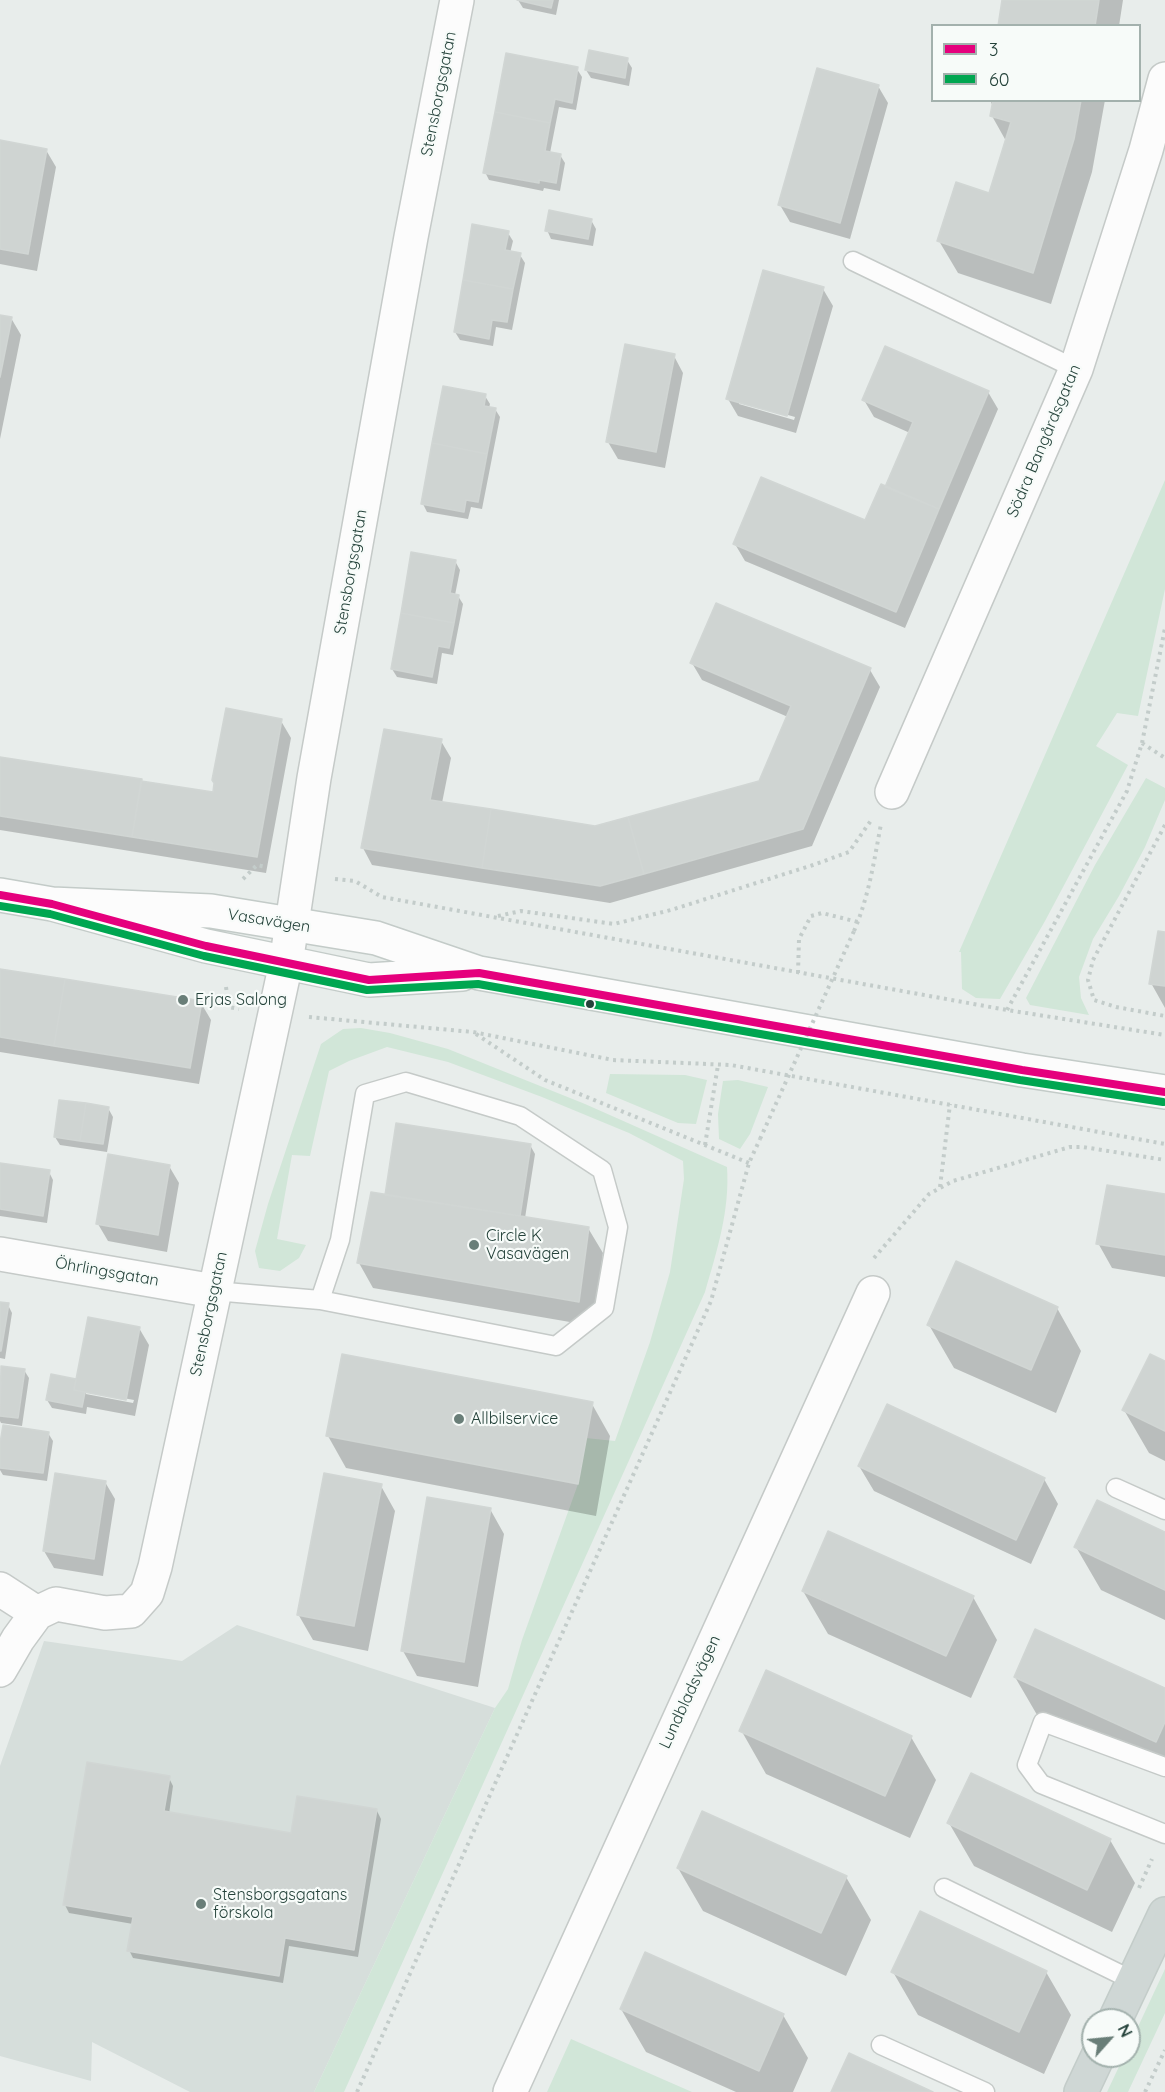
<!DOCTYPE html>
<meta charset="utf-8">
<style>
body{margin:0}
#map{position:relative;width:1165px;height:2092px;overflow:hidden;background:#e8edeb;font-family:Quicksand,sans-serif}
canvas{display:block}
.legend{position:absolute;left:931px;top:24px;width:210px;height:78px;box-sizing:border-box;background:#f7fbf9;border:2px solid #a3b1ad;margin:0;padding:8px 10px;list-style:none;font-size:18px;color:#24423a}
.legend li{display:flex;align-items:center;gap:12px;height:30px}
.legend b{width:30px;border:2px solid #a3b1ad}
.north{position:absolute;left:1081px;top:2008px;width:60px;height:60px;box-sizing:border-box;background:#f7fbf9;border:2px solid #a3b1ad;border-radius:50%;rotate:63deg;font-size:16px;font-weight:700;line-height:24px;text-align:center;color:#24423a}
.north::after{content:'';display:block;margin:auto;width:21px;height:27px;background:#697e78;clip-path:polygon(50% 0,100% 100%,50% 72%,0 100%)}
</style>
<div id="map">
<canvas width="1165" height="2092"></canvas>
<ul class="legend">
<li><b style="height:8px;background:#e5007d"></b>3</li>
<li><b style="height:8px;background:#00a651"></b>60</li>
</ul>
<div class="north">N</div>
</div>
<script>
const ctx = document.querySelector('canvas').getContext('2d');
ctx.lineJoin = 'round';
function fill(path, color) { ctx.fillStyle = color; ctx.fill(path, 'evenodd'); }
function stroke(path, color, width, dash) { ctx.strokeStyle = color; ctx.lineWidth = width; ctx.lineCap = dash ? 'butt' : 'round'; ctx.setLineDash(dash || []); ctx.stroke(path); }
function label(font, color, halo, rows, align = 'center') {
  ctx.font = font + ' Quicksand,sans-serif'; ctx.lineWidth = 4.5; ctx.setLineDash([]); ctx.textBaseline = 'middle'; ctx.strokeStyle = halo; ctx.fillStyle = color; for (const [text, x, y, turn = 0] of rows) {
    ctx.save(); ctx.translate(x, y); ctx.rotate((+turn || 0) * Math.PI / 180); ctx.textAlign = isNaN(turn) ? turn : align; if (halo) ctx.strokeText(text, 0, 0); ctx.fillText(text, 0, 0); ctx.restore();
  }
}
fill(new Path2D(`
 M237,1625L495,1708L314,2092H190L92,2042L91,2081L0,2056V1766L44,1641L182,1661Z`), '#d6dedb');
fill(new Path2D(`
 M1165,480V589L1138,716L1117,713L1096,746L1128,765L1045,921L1000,999L976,998L962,989L961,952H959Z
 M1146,778L1165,788V800L1145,847L1119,896L1093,939L1079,977L1081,998L1089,1015L1030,1005L1026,998L1095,865Z
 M361,1028L390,1033L448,1049L585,1104L727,1167C730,1210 717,1251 705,1292L344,2092H314L495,1708L508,1689L522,1640L578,1484L586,1438L615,1441L650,1342L670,1272L684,1179L683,1161L629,1133L542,1097L448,1062L387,1047L349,1061L329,1071L310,1156L292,1155L277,1239L306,1245L299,1258L280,1271L259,1268L255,1251L268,1204L321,1044L343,1029Z
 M610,1074L685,1075L707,1080L696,1124L678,1123L606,1093Z
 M738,1080L768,1087L750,1134L740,1149L719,1139L718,1114L723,1081Z
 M1165,1969V2013L1128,2092H1107L1124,2056H1129V2046Z
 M571,2039L692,2092H547Z`), '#d1e6d8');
fill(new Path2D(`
 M518,0H559L556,15L523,8Z
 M1004,0H1123L1119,26H999Z
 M627,60L632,68L629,86L591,78L586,70Z
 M577,69L582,77L576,110L559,107L550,153L560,155L565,163L560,191L544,188L543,191L489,180L485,172Z
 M878,86L888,103L850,239L790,222L780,205Z
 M990,100H1105L1092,172L1051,304L958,273L939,241L990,195L1006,141L992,116L993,107Z
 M0,142L46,150L56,167L37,271L0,264Z
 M591,220L596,229L593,246L551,239L547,230Z
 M508,233L513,241L510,253L520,255L525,263L512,330L496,327L493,346L460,340L455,332Z
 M823,289L833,306L796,433L738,416L728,399ZM739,401L795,417L794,420L739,404Z
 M0,316L11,318L21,335L0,439Z
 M674,356L683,373L665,468L618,459L608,442Z
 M988,392L998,409L905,628L745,561L735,544L866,522L886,489L910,433L874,417L864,400Z
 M485,396L490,404L489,408L495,409L500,417L482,509L471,507L468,519L427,512L423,504Z
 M455,561L460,570L455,595L458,596L463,604L453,655L442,653L437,684L397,677L392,669Z
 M692,663L870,670L880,687L812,846L610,903L372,865L363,848L441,741L451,758L442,803L595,828L760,783L788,717L702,680Z
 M281,721L291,738L266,873L0,830V758L214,793Z
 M1165,934V1008L1151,983Z
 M0,970L201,1003L211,1020L199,1084L0,1052Z
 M108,1108L113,1117L107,1152L60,1145L55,1137Z
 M530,1145L535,1154L525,1218L588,1228L603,1253L593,1326L373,1288L359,1263L386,1196Z
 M0,1164L49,1172L53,1180L47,1223L0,1216Z
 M169,1166L179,1183L167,1252L108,1241L98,1224Z
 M1165,1196V1277L1112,1268L1098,1243Z
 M0,1303L8,1305L12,1313L5,1359L0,1358Z
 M1057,1308L1081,1351L1056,1413L954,1368L929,1325Z
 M139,1328L149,1345L135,1416L87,1407L86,1414L52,1408L47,1400L52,1376L77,1381ZM86,1391L134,1400L133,1403L86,1394Z
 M1165,1363V1461L1149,1453L1124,1410Z
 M2,1367L24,1370L29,1378L22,1426L1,1423L0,1421V1386Z
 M592,1404L610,1436L596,1516L346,1468L328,1436Z
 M48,1433L53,1441L47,1481L3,1475L0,1470V1454Z
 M859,1466L1044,1479L1058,1504L1031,1564L874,1491Z
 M105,1482L115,1499L103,1576L54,1568L44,1551Z
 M381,1486L395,1511L368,1651L313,1640L298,1614Z
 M490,1509L504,1534L478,1687L417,1676L403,1651Z
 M1165,1533V1620L1101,1590L1076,1547Z
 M803,1591L973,1597L997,1640L971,1698L828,1634Z
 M1015,1677L1165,1690V1777L1040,1720Z
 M741,1730L911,1737L936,1780L910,1838L766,1774Z
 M169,1778L173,1786L169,1814L292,1834L377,1811L381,1819L358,1957L289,1946L283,1983L133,1958L129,1950L133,1924L69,1913L65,1905Z
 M949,1823L1110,1840L1135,1883L1112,1932L974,1866Z
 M678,1868L846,1877L871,1920L846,1976L703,1911Z
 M893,1972H1046L1071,2015L1044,2074L918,2015Z
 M621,2009L783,2015L808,2058L793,2092H736L646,2052Z`), '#0003');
const building = new Path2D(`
 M517,0H553L551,8Z
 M1002,0H1099L1095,26H998Z
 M589,50L628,58L625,78L585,70Z
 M506,53L578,67L572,103L555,99L550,123L495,112Z
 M817,68L879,85L840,223L778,205Z
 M993,100H1081L1074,139L1033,273L937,241L956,182L989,193L1011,122L990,116Z
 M495,112L550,123L545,151L561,154L556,183L539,180V183L483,173Z
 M0,140L47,149L28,254L0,249Z
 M549,210L592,219L588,239L545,231Z
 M472,224L509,231L505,250L521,253L513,289L463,280Z
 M763,270L824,287L787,416L726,399Z
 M463,280L513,289L507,322L492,320L489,339L454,332Z
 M0,315L12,317L0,377Z
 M625,344L675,354L656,452L606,442Z
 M885,346L989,391L939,509L885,487L913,422L862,400Z
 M443,386L486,394L484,406L496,408L487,454L432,443Z
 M432,443L487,454L478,502L466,500L464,512L421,504Z
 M761,477L865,520L881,484L939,509L896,612L733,544Z
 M411,552L456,560L450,593L459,595L454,623L401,613Z
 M716,603L871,668L803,829L644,874L628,817L759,781L791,706L690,663Z
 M401,613L454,623L449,648L438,646L432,677L391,669Z
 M226,708L282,719L257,857L132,837L141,781L213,792L214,783L212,780Z
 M384,729L442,739L430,800L491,809L482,868L361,848Z
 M0,757L142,779L132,837L0,816Z
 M491,809L595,826L628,817L644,874L600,886L482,868Z
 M1158,931L1165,932V986L1149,984Z
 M0,969L65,979L54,1046L0,1037Z
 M65,979L202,1001L190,1068L54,1046Z
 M59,1100L86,1103L80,1141L54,1137Z
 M86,1103L109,1107L103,1144L80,1141Z
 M396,1123L531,1144L520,1216L385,1195Z
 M108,1154L170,1165L158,1235L96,1224Z
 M0,1163L50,1170L43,1216L0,1209Z
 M1107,1185L1165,1194V1255L1096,1244Z
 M371,1192L589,1227L579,1302L357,1263Z
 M956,1261L1058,1307L1031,1370L927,1325Z
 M0,1302L9,1303L1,1351H0Z
 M88,1317L140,1327L126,1400L74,1390Z
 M342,1354L593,1402L578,1484L326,1436Z
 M1150,1354L1165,1361V1431L1122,1410Z
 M1,1366L25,1369L18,1418L0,1416Z
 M51,1374L76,1379L74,1390L85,1392L82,1407L46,1400Z
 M887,1404L1045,1478L1016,1540L858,1466Z
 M3,1425L49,1432L43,1473L0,1468V1443Z
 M55,1473L106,1481L94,1559L43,1551Z
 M324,1473L382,1484L354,1626L297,1615Z
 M427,1497L491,1508L464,1662L401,1651Z
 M1097,1500L1165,1532V1590L1074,1547Z
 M828,1531L974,1596L946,1656L802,1591Z
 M1035,1629L1165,1688V1722L1156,1742L1014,1677Z
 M766,1670L912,1736L885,1796L739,1731Z
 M87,1762L170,1776L164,1811L291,1833L297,1796L377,1809L354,1950L285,1938L279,1976L127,1951L133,1917L63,1905Z
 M971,1773L1111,1839L1087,1890L947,1823Z
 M702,1811L847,1876L821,1933L677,1868Z
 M920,1911L1047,1971L1019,2032L891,1972Z
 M645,1952L784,2014L759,2071L620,2009Z
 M849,2053L890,2072L933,2092H831Z`);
fill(building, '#cfd4d2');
stroke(building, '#d1d6d4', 1.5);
const lane = new Path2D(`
 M853,261L1076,369
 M214,1291L320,1300L556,1346L604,1308L618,1227L602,1170L520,1116L406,1082L365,1094L340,1240L320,1300
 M1116,1488L1165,1510
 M1165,1767L1043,1722L1027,1765L1041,1784L1165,1834
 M944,1888L1134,1981
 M881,2045L985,2092`);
const street = new Path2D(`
 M892,792L1076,369L1146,150L1165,79
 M0,1254L214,1291
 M0,1589L37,1613
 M0,1670L18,1639L37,1613L56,1604L105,1613L131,1611L147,1593L155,1567L286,963L314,778L411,237L457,0
 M510,2092L873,1293`);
const secondary = new Path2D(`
 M0,895L52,904L206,946L369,980L462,974
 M52,904L211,911L376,938L479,973L1022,1070L1165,1092`);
const primary = new Path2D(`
 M1115,2020L1165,1914
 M1081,2092L1098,2056`);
stroke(lane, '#c5cac8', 21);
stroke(street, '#c5cac8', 36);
stroke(secondary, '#c3cbc8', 36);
stroke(primary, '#c3ccc9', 36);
stroke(new Path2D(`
 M1142,743L1165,758
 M1165,825L1093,960L1088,980L1094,1000L1116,1007L1165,1016
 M243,879L257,865L266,867
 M335,879L355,881L382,897L1007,1010L1165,1035
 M498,916L521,911L614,924L671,910L813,865L849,852L872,819
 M854,931C869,896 874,861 881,824
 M798,973L799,939L811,916L822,913L858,922
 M226,987L229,1007L239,1009
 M1007,1010L1127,791L1142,743L1165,628
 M309,1017L473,1032L613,1060L731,1065L1165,1144
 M476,1034L545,1080L749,1163
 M705,1145L718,1065
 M940,1187L950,1104
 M874,1258L929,1194L953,1181L1070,1147H1083L1165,1160
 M1139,1888L1152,1859
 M357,2092L711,1301L749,1163L760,1139
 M1145,2092L1165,2050`), '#c3ccca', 4, [3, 4.5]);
stroke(lane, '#fcfcfc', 18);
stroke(street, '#fcfcfc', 33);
stroke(secondary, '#fcfcfc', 33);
stroke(primary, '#cfd7d5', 33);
stroke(new Path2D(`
 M760,1139L854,931`), '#c3ccca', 4, [3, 4.5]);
stroke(new Path2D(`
 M0,895L52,904L206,946L369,980L479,973L1022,1070L1165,1092`), '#e5007d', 8);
stroke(new Path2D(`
 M0,906L50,914L204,956L367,990L478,984L1020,1080L1163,1102`), '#00a651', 8);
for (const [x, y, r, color] of [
 [183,1000,6,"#697e78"],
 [590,1004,5,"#24423a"],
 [474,1245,6,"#697e78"],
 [459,1419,6,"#697e78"],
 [201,1904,6,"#697e78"]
]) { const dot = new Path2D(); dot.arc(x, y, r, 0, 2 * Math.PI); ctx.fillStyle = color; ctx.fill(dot); stroke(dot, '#f7fbf9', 2); }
label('16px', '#24423a', '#f7fbf9', [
 ["Stensborgsgatan",439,94,-79],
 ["Södra Bangårdsgatan",1044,441,-67],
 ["Stensborgsgatan",351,572,-80],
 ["Vasavägen",269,921,9],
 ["Öhrlingsgatan",107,1272,10],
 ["Stensborgsgatan",209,1314,-78],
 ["Lundbladsvägen",690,1692,-65]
]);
label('16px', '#24423a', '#f7fbf9', [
 ["Erjas Salong",195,1000],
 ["Circle K",486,1236],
 ["Vasavägen",486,1254],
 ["Allbilservice",471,1419],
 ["Stensborgsgatans",213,1895],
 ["förskola",213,1913]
], 'left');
</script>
